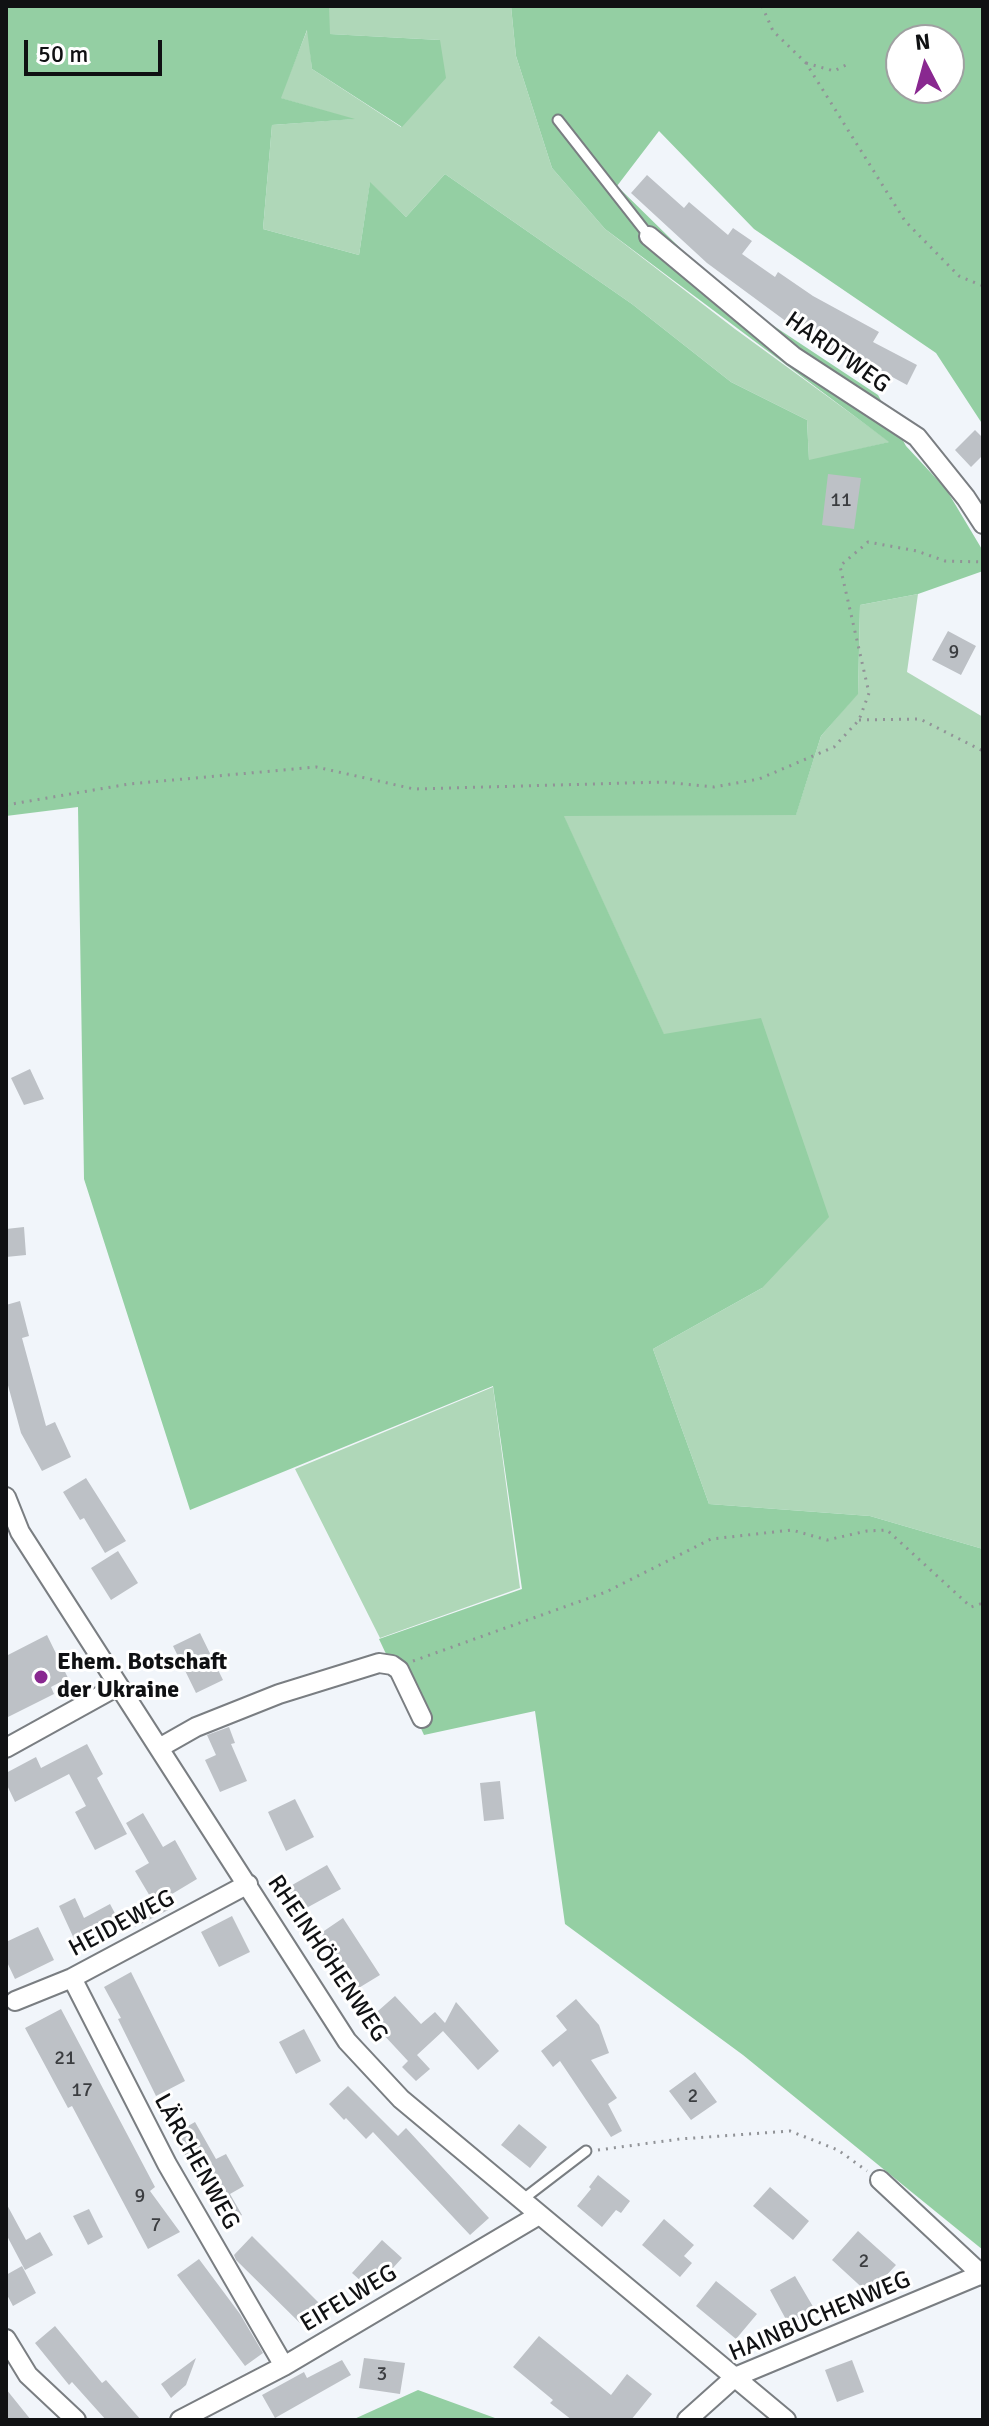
<!DOCTYPE html>
<meta charset="utf-8">
<style>
body{margin:0}
#map{position:relative;width:989px;height:2426px;overflow:hidden;background:#f1f5fa;font-family:Signika,sans-serif}
canvas{display:block}
.frame{position:absolute;inset:0;border:8px solid #101113;pointer-events:none}
.north{position:absolute;left:885px;top:24px;width:80px;height:80px;box-sizing:border-box;background:#fff;border:2px solid #9fa0a1;border-radius:50%;rotate:354deg;font-size:22px;font-weight:700;line-height:32px;text-align:center;color:#101113}
.north::after{content:'';display:block;margin:auto;width:28px;height:36px;background:#892890;clip-path:polygon(50% 0,100% 100%,50% 72%,0 100%)}
.scale{position:absolute;left:24px;top:40px;width:138px;height:36px;box-sizing:border-box;border:4px solid #101113;border-top:0;padding-left:10px;font-size:24px;line-height:28px;white-space:nowrap;color:#101113;-webkit-text-stroke:6px #fff;paint-order:stroke}
</style>
<div id="map">
<canvas width="989" height="2426"></canvas>
<div class="frame"></div>
<div class="north">N</div>
<div class="scale">50 m</div>
</div>
<script>
const ctx = document.querySelector('canvas').getContext('2d');
ctx.lineJoin = 'round';
function fill(path, color) { ctx.fillStyle = color; ctx.fill(path, 'evenodd'); }
function stroke(path, color, width, dash) { ctx.strokeStyle = color; ctx.lineWidth = width; ctx.lineCap = dash ? 'butt' : 'round'; ctx.setLineDash(dash || []); ctx.stroke(path); }
function label(font, color, halo, rows, align = 'center') {
  ctx.font = font + ' Signika,sans-serif'; ctx.lineWidth = 6; ctx.setLineDash([]); ctx.textBaseline = 'middle'; ctx.strokeStyle = halo; ctx.fillStyle = color; for (const [text, x, y, turn = 0] of rows) {
    ctx.save(); ctx.translate(x, y); ctx.rotate((+turn || 0) * Math.PI / 180); ctx.textAlign = isNaN(turn) ? turn : align; if (halo) ctx.strokeText(text, 0, 0); ctx.fillText(text, 0, 0); ctx.restore();
  }
}
fill(new Path2D(`
 M329,6H511L516,56L552,168L605,229L735,329L890,442L809,461L807,420L731,382L632,304L445,174L406,217L370,183L359,255L263,229L272,125L352,119L280,98L308,28L312,69L401,127L440,40L329,34Z
 M918,594L907,672L983,717V1549L870,1516L709,1504L653,1349L762,1288L664,1035L563,815L796,814L821,736L858,693L860,605Z
 M493,1387L520,1588L380,1638L295,1469Z`), '#afd7b8');
fill(new Path2D(`
 M6,6H329L330,34L440,40L446,78L402,127L312,69L307,30L281,98L355,119L272,125L263,229L359,255L370,182L406,217L445,174L632,304L731,382L807,420L809,460L889,442L605,229L552,168L516,56L511,6H983V425L936,353L754,229L659,131L617,186L730,297L878,395L906,446L946,489L983,551V571L918,594L860,605L858,694L821,736L796,815L564,816L664,1034L761,1018L829,1217L762,1288L653,1349L709,1504L870,1516L983,1549V2250L743,2055L565,1924L535,1711L424,1735L379,1639L522,1589L493,1386L190,1510L84,1179L78,807L6,816ZM901,40H949V88H901Z
 M418,2390L495,2418V2420H352Z`), '#94cfa3');
fill(new Path2D(`
 M647,175L684,208L689,202L728,235L733,228L752,241L742,254L775,277L778,272L813,296L879,332L873,342L917,365L907,385L863,361L859,367L790,328L791,325L707,263L631,193Z
 M975,430L983,438V455L971,467L955,450Z
 M828,474L861,478L854,529L822,525Z
 M948,631L976,646L961,675L932,660Z
 M30,1069L44,1099L24,1105L11,1078Z
 M24,1227L26,1255L6,1257V1229Z
 M20,1301L29,1336L22,1338L46,1426L55,1422L71,1457L42,1471L21,1433L6,1378V1305Z
 M86,1478L126,1541L105,1553L84,1518L80,1520L63,1492Z
 M118,1551L138,1583L111,1600L91,1568Z
 M200,1633L223,1680L196,1693L173,1646Z
 M47,1635L68,1678L51,1687L54,1694L6,1718V1656Z
 M229,1727L235,1743L231,1744L247,1781L220,1792L205,1760L216,1755L207,1735Z
 M87,1744L103,1774L97,1778L127,1834L95,1850L75,1812L86,1806L69,1774L15,1802L6,1783V1773L36,1757L41,1768Z
 M500,1781L504,1819L484,1821L480,1783Z
 M295,1799L314,1837L286,1851L268,1812Z
 M143,1813L163,1847L175,1840L197,1879L167,1897L172,1908L135,1927L127,1911L151,1898L135,1871L149,1863L126,1823Z
 M327,1865L341,1889L301,1911L287,1888Z
 M75,1898L84,1918L110,1904L119,1921L76,1943L59,1906Z
 M232,1916L250,1952L219,1967L201,1932Z
 M343,1918L380,1975L357,1989L321,1933Z
 M38,1927L54,1960L15,1979L6,1960V1942Z
 M131,1972L185,2081L156,2096L118,2019L121,2018L104,1987Z
 M395,1996L421,2024L435,2012L445,2023L456,2002L499,2051L478,2070L443,2031L417,2055L430,2069L416,2081L402,2067L408,2061L369,2019Z
 M576,1999L599,2025L609,2053L591,2060L617,2098L608,2104L622,2131L611,2137L560,2061L553,2067L541,2051L567,2030L556,2016Z
 M61,2009L155,2187L150,2191L180,2232L148,2249L72,2106L68,2108L25,2028Z
 M304,2029L321,2061L296,2074L279,2042Z
 M695,2072L717,2102L691,2120L669,2091Z
 M348,2086L398,2136L406,2128L489,2218L470,2235L373,2132L366,2139L346,2118L344,2120L329,2104Z
 M195,2122L216,2159L226,2154L244,2186L230,2194L242,2215L226,2224L215,2203L211,2205L174,2134Z
 M519,2124L547,2147L530,2168L501,2145Z
 M598,2175L630,2201L621,2213L616,2210L602,2227L577,2206L591,2189L589,2187Z
 M770,2187L809,2221L793,2240L753,2206Z
 M6,2203L26,2240L40,2232L53,2255L25,2270L6,2234Z
 M89,2209L103,2237L88,2245L73,2216Z
 M664,2219L694,2245L684,2256L692,2263L680,2277L642,2245Z
 M858,2231L896,2265L869,2294L832,2260Z
 M252,2236L329,2313L309,2332L236,2260L234,2255Z
 M382,2240L402,2258L372,2291L352,2273Z
 M199,2259L240,2314L263,2353L245,2366L177,2275Z
 M22,2266L36,2293L13,2306L6,2293V2275Z
 M795,2276L815,2310L789,2325L770,2290Z
 M716,2281L757,2314L736,2339L696,2306Z
 M55,2326L102,2383L106,2380L141,2420H106L72,2382L69,2385L35,2343Z
 M539,2336L611,2395L627,2374L652,2394L631,2420H572L550,2403L553,2400L513,2367Z
 M196,2358L186,2385L171,2398L161,2384Z
 M364,2358L405,2363L400,2394L359,2388Z
 M342,2360L351,2375L275,2418L262,2395L304,2372L307,2378Z
 M852,2360L864,2392L837,2402L825,2370Z
 M6,2389L31,2420H6Z`), '#bdc1c6');
const lane = new Path2D(`
 M558,120L649,236
 M522,2200L586,2151`);
const street = new Path2D(`
 M649,236L793,356L917,437L966,498L983,524
 M6,1497L20,1532L347,2041L401,2099L786,2420
 M6,1748L118,1686
 M159,1748L196,1727L279,1694L379,1663L392,1665L399,1670L422,1718
 M72,1978L167,2164L284,2366
 M15,2001L72,1978L248,1884
 M880,2180L983,2276
 M6,2339L28,2375L76,2420
 M180,2420L284,2366L539,2215
 M687,2420L735,2377L982,2274`);
stroke(lane, '#7a7e82', 13);
stroke(street, '#7a7e82', 22);
stroke(new Path2D(`
 M762,6L773,31L806,63L905,221L959,276L983,286
 M806,63L834,71L850,63
 M859,720L920,719L983,751
 M6,805L129,784L316,767L414,789L664,782L714,787L759,779L834,747L859,720L869,693L840,566L868,542L917,551L945,561L983,562
 M413,1661L606,1592L711,1539L792,1530L827,1540L867,1531L887,1530L971,1607L983,1603
 M598,2150L680,2139L790,2131L838,2150L867,2171`), '#919397', 3, [2, 6]);
stroke(lane, '#fff', 9);
stroke(street, '#fff', 18);
for (const [x, y, r, color] of [
 [41,1677,8,"#892890"]
]) { const dot = new Path2D(); dot.arc(x, y, r, 0, 2 * Math.PI); ctx.fillStyle = color; ctx.fill(dot); stroke(dot, '#fff', 3); }
label('20px', '#3b3d40', null, [
 ["11",841,501],
 ["9",954,653],
 ["21",65,2059],
 ["17",82,2091],
 ["2",693,2097],
 ["9",140,2197],
 ["7",156,2226],
 ["2",864,2262],
 ["3",382,2375]
]);
label('24px', '#101113', '#fff', [
 ["HARDTWEG",837,353,35],
 ["HEIDEWEG",122,1924,-28],
 ["RHEINHÖHENWEG",327,1959,56],
 ["LÄRCHENWEG",196,2162,61],
 ["EIFELWEG",349,2299,-31],
 ["HAINBUCHENWEG",820,2317,-23]
]);
label('bold 24px', '#101113', '#fff', [
 ["Ehem. Botschaft",57,1663],
 ["der Ukraine",57,1691]
], 'left');
</script>
